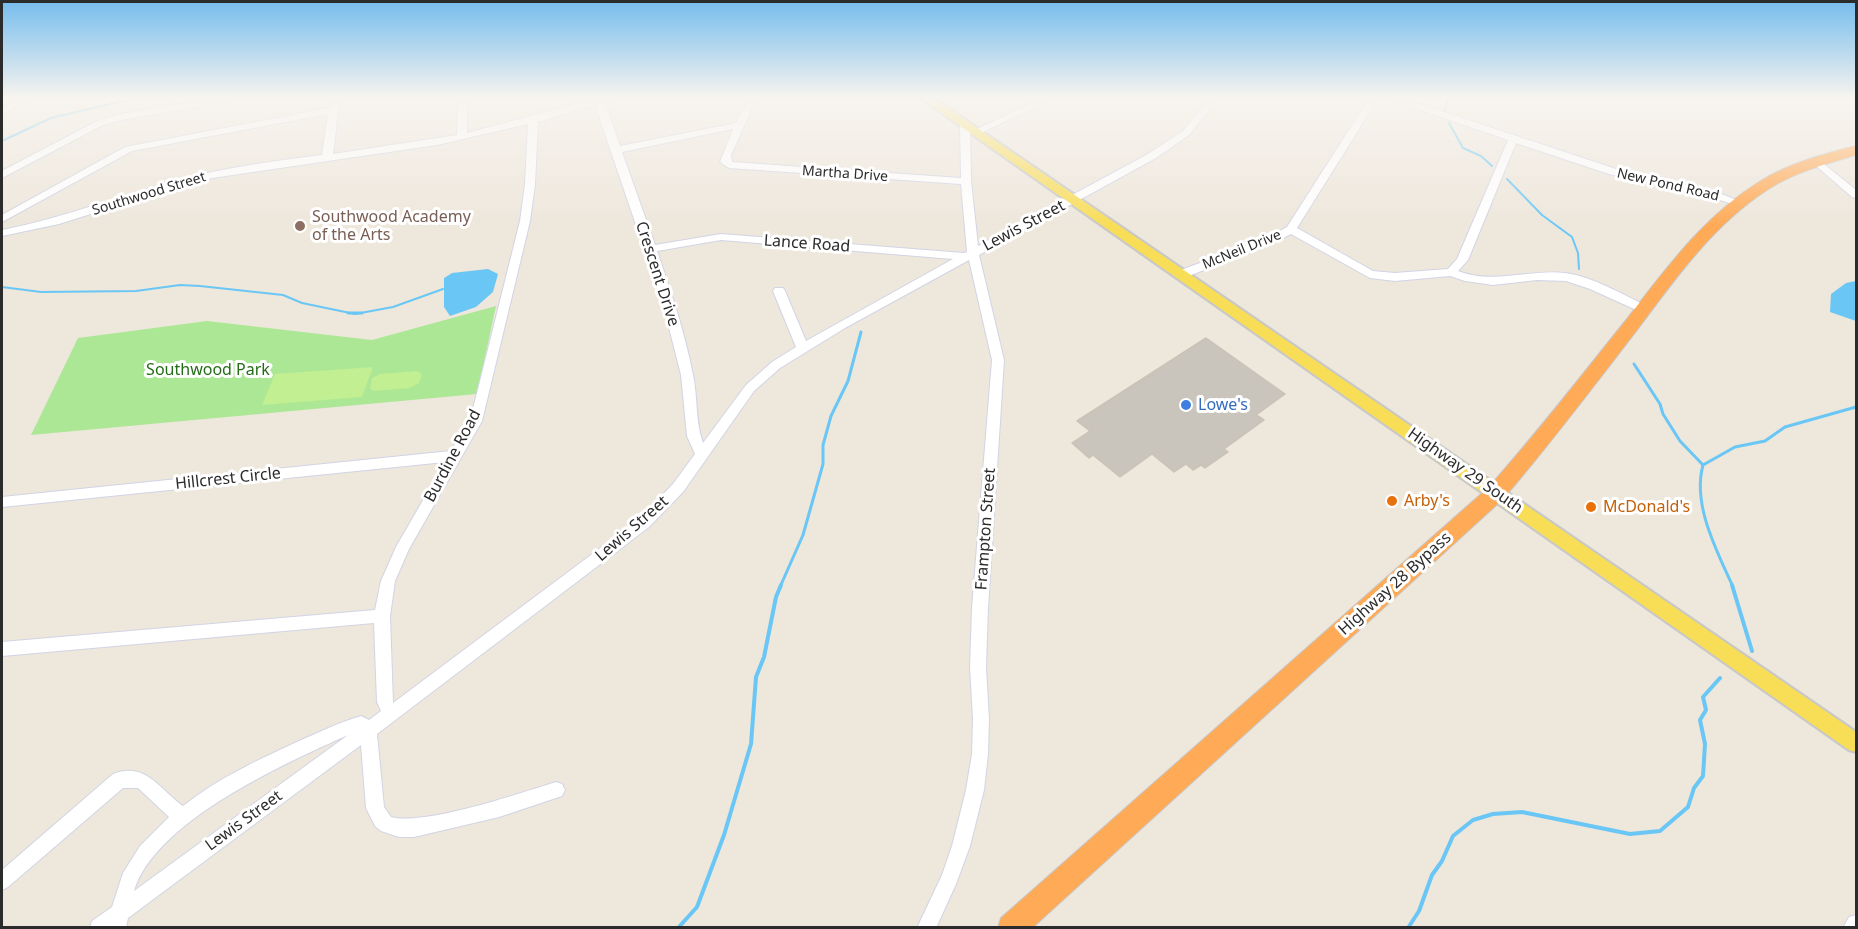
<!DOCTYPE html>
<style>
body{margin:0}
#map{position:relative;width:1858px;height:929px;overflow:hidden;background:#eee7dc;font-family:"Noto Sans",sans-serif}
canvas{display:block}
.frame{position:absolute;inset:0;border:3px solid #2b2b2b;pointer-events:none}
</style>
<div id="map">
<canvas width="1858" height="929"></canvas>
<div class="frame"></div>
</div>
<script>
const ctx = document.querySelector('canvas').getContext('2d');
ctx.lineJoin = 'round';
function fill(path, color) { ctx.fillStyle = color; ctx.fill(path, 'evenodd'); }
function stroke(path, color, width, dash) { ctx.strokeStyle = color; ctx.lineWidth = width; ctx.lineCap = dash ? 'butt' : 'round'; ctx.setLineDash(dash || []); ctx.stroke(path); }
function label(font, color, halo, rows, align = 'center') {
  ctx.font = font + ' "Noto Sans",sans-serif'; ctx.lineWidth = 6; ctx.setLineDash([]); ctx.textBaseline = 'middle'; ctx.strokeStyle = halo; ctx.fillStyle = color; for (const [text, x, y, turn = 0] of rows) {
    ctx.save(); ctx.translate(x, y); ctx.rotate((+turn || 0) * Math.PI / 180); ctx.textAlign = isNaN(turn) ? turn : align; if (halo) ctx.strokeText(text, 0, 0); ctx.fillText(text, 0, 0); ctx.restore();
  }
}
fill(new Path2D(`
 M496,306L477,394L31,435L78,338L207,321L372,340Z`), '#ace796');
fill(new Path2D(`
 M373,367L362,397L262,405L275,374Z
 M417,371L422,374L419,383L410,388L373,391L370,388L372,378L380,374Z`), '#c1ef91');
fill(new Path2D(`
 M488,269L498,274L493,292L476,307L450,316L444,307V278L452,273Z
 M1856,281V321L1830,312L1831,294L1846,283Z`), '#6ac7f5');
stroke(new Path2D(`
 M1444,113L1448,97
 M1449,123L1463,148L1481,156L1492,166
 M2,141L51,118L139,97
 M1507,179L1542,215L1572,237L1578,253L1579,269
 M2,287L41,292L136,291L180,285L200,286L283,295L302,303L355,314L393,307L443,289`), '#6ac7f5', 2);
stroke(new Path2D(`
 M348,313H362
 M1634,364L1660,404L1663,414L1680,441L1703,465
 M1703,465C1692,505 1717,551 1733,587
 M1703,465L1735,447L1765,441L1785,427L1856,407
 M780,587L803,535L823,464V445L831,416L848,381L861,332`), '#6ac7f5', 3);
stroke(new Path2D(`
 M1732,585L1752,651
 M678,928L697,907L724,835L751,744L756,677L764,657L776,597L781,585
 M1408,928L1419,911L1432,875L1442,861L1453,836L1473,820L1493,814L1522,812L1630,834L1660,831L1688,807L1694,788L1703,776L1705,744L1700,720L1706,710L1703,697L1720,678`), '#6ac7f5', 4);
const building = new Path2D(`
 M1206,338L1285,394L1256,415L1264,420L1224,449L1228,452L1205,468L1201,465L1193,470L1186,464L1174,472L1152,454L1120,477L1093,455L1089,458L1072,443L1090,431L1077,421Z`);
fill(building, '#c9c4bc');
stroke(building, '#c9c3b6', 1.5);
const minor = new Path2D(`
 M23,97H35L2,114V108Z
 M219,97H238L233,100L122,120L103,125L2,178V171L97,121L121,114Z
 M331,97H340L333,154L457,135L458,97H467V133L595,99V97H618L617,99L605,102L620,146L736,123L749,97H757L731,155L732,162L961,178L960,125L965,122L970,125L971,181L978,246L1148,154L1183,131L1211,97H1220L1189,135L1156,158L979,255L1004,360L988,608L986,667L989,719L988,754L984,790L970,846L956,884L936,928H917L942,875L952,846L966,790L972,754L973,719L970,667L972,608L992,360L969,260L845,328L780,368L754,391L683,492L649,527L377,734L384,807L391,817C425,826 520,793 556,782L562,784L565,790L562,796L499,817L414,837H399L381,831L375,826L366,808L361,745L128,918L126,928H90L92,921L112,907L123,873L140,846L169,817L138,788H123L8,887L2,890V870L113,774C146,761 160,790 183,806C218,778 260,759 301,740C320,732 340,722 361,716L369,720L381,711L377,702L374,623L2,656V642L375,610L381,581L396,547L445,462L2,507V497L451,451L469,421L475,401L520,221L525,184L528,124L437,145L212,178L163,191L59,224L2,236V230C64,218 121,195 182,179C228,167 275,161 322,155L328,114L132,151L2,222V215L125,147L329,108ZM595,105L663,304L681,375L687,436L695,454L673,484L639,519L393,703L390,616L395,581L409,549L482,421L530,221L535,184L538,122ZM733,129L720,162L729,168L961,184L967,252L964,253L721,234L655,245L622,152ZM721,240L953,259L806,341L785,291L783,288H775L773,291L796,347L772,362L746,385L703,443C695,421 698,398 693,375C685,333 671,292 657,251ZM348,735L134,891C155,821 286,763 348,735Z
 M1044,97H1056L979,134L971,132Z
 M1370,97H1379L1297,228L1373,271L1395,273L1448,269L1457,259L1508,140L1388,99L1387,97H1399L1616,169L1714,191L1744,203L1739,206L1707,196L1609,174L1516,143L1468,260L1458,271C1493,285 1529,269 1565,273C1594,277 1621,294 1647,306L1649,309L1643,313L1590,289L1566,281L1537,280L1493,285L1465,281L1450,276L1395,281L1370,278L1291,234L1271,244L1186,277H1178V271L1263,240L1287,227Z
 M1819,160L1856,190V198L1852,197L1815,165L1814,163Z
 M1856,915V928H1843L1849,917Z`);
const major = new Path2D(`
 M919,97H932L1856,732V752L1849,750Z`);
const highway = new Path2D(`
 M1856,146V155C1826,164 1794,172 1767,190C1713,225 1675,279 1637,330C1593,387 1550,444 1503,499L1032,928H998L1001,918L1489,487C1537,433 1581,376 1627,319C1666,269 1704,216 1759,182C1787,164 1823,154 1856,146Z`);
stroke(minor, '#d1d4e4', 2);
stroke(major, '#c8c8c8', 4);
stroke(highway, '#c8c8c8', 2);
fill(minor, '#fff');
fill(major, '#f8dd57');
fill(highway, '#ffaa56');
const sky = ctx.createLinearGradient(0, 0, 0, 227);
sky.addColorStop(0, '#75bced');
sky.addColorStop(0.43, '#f7f4ef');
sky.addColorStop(1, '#f7f4ef00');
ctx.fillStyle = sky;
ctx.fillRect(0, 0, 1858, 227);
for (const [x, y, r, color] of [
 [300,226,6,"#8d6e63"],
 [1186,405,6,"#3f7fe0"],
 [1392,501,6,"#e8710a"],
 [1591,507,6,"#e8710a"]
]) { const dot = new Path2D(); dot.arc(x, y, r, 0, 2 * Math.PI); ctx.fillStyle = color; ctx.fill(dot); stroke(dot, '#fff', 2); }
label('14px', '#2b2b2b', '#fff', [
 ["Martha Drive",845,174,4],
 ["New Pond Road",1668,185,13],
 ["Southwood Street",149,194,-17],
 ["McNeil Drive",1242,250,-22]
]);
label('16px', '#785e54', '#fff', [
 ["Southwood Academy",312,217],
 ["of the Arts",312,235]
], 'left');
label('16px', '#2b2b2b', '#fff', [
 ["Lewis Street",1024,226,-28],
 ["Lance Road",807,244,4],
 ["Crescent Drive",657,274,72],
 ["Burdine Road",453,456,-62],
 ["Highway 29 South",1465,471,35],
 ["Hillcrest Circle",228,479,-6],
 ["Lewis Street",632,529,-41],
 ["Frampton Street",986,529,-86],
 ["Highway 28 Bypass",1395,584,-42],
 ["Lewis Street",244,821,-36]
]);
label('16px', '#236d16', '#fff', [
 ["Southwood Park",208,370]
]);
label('16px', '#366cbe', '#fff', [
 ["Lowe's",1198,405]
], 'left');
label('16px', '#c56008', '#fff', [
 ["Arby's",1404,501],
 ["McDonald's",1603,507]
], 'left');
</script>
